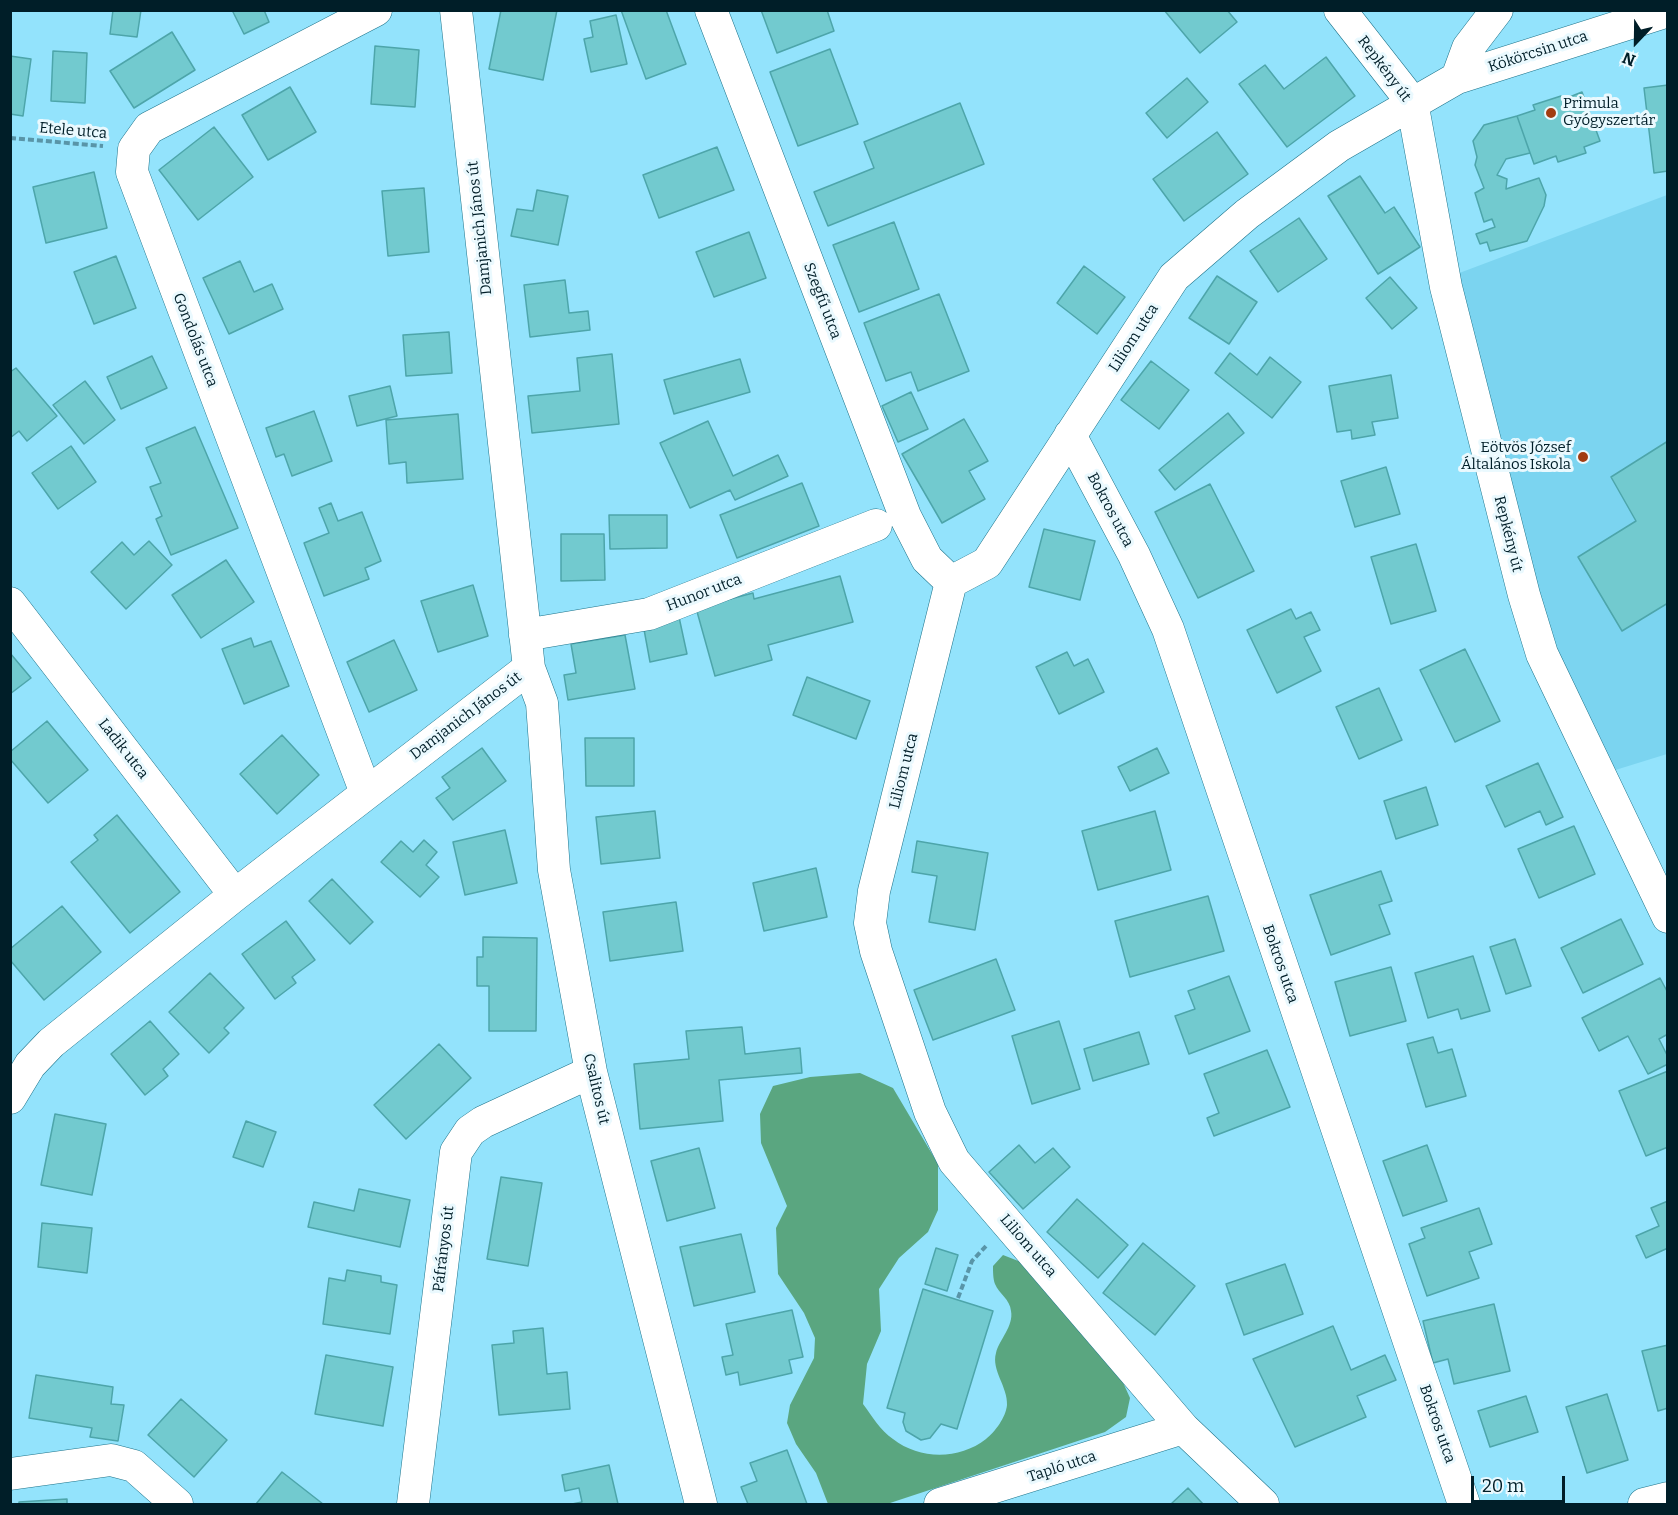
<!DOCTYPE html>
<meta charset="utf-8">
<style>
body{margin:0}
#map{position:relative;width:1678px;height:1515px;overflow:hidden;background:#93e3fc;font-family:Bitter,serif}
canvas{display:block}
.frame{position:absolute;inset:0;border:12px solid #001e28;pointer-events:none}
.north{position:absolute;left:1606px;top:12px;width:60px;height:60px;-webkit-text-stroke:4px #eaf9fe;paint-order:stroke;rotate:202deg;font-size:16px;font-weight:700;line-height:24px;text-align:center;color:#001e28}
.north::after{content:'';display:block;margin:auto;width:21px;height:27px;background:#001e28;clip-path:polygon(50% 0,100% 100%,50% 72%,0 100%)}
.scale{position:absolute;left:1471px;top:1476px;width:94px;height:27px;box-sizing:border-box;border:3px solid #001e28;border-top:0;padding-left:8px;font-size:18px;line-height:21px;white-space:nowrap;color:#001e28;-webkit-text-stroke:4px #eaf9fe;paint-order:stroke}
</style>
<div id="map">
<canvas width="1678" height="1515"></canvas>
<div class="frame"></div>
<div class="north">N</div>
<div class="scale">20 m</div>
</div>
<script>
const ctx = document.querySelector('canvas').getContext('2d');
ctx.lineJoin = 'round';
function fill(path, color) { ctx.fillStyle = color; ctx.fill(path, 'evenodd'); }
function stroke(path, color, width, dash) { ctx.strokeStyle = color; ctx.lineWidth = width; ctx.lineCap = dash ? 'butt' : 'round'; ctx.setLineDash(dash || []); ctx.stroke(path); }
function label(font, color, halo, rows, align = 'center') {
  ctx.font = font + ' Bitter,serif'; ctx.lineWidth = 6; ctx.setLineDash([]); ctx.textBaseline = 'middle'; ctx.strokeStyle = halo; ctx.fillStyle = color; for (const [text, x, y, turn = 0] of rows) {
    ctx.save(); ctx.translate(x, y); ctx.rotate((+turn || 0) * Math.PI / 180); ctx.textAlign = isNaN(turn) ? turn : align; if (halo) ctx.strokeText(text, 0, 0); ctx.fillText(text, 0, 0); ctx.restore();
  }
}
fill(new Path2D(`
 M1667,195V754L1609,772L1545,638L1454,275Z`), '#7bd4f0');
fill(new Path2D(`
 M860,1073L893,1088L938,1164V1210L928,1232L899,1258L879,1289L881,1331L867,1364L863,1404C872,1416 880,1430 893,1439C920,1460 959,1460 986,1439C995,1432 1006,1417 1007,1405C1008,1387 991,1370 996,1353C999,1340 1014,1326 1011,1311C1010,1299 999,1294 995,1284C993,1279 993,1271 993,1266L1003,1255L1026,1264L1117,1369L1130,1398L1126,1417L1105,1432L887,1504H828L816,1473L796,1444L787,1423L790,1405L814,1358L815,1338L804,1313L778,1274L776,1228L787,1206L761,1143L760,1114L773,1086L810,1077Z`), '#5aa680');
const building = new Path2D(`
 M113,10H141L137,37L110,34Z
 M232,10H264L269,22L244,34Z
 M501,10H557L543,80L489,69Z
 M621,10H666L686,64L646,79Z
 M761,10H827L834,31L777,53Z
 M1164,10H1227L1237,22L1200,53Z
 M616,15L627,64L591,72L584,39L593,37L590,21Z
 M172,32L195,70L134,108L110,71Z
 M375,46L419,50L415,107L371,104Z
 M830,49L858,124L798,146L770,72Z
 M53,51L87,53L85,103L51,101Z
 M10,56L31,59L23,116L10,114Z
 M1326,57L1355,96L1287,147L1239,84L1265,65L1284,89Z
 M1187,78L1208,102L1167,138L1146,113Z
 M1668,85V171L1654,173L1644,88Z
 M290,87L316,132L268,160L242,115Z
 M1582,92L1600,141L1584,147L1586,153L1558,162L1556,156L1534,164L1517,116L1535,110L1533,105L1561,96L1562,100Z
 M960,103L984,164L828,226L814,192L874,168L864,142Z
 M1517,116L1530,153L1506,159L1497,175L1507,179L1506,189L1539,178L1546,195L1544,206L1527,241L1490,251L1487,242L1480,244L1476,234L1495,227L1492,219L1484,222L1475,193L1484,188L1475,165L1477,157L1473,141L1484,125Z
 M214,127L253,177L198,220L159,170Z
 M1217,132L1248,174L1184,221L1153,179Z
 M717,147L734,190L659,218L643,175Z
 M94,172L107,228L46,243L33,187Z
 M1360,176L1385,213L1394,207L1420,247L1378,274L1328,196Z
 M424,188L429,252L388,256L382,191Z
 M537,190L568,196L558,245L511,236L517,209L533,211Z
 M1299,218L1327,259L1278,292L1250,251Z
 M894,222L919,289L859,312L833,245Z
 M749,232L766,278L714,297L696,252Z
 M116,256L136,308L94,324L74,272Z
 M240,261L254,292L272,284L283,309L229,334L203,278Z
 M1084,266L1125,297L1097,334L1057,303Z
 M1217,276L1257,302L1229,344L1189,318Z
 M1390,277L1417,308L1392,329L1366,298Z
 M565,280L569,313L588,311L590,330L530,337L524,285Z
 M939,294L969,371L918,391L911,372L886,381L864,323Z
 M449,332L452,373L406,376L403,335Z
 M1230,353L1257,375L1270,357L1301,382L1272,418L1215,373Z
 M612,354L619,424L532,433L528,396L580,391L577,358Z
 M152,356L167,388L121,409L107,377Z
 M740,359L750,392L674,414L664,380Z
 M1151,361L1189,390L1159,429L1121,400Z
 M16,368L57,416L27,441L19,431L10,438V372Z
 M1391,375L1398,418L1372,422L1375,435L1352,439L1351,430L1337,432L1329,386Z
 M85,381L115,420L84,444L53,405Z
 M390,386L397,416L357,426L349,396Z
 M911,392L928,429L898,442L882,406Z
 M314,411L332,461L292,476L284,454L276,457L266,428Z
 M1228,413L1244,433L1175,490L1159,470Z
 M458,414L463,479L407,483L406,462L389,464L386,420Z
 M964,419L988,461L969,471L985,499L942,523L902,454Z
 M708,421L733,476L778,455L788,476L735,500L730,490L690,508L660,443Z
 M195,427L238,528L171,555L156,519L162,516L150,487L161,483L146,448Z
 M1668,441V603L1622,631L1578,557L1636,521L1611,477Z
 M71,446L96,482L58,509L32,473Z
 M1386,467L1400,514L1355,527L1341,481Z
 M802,483L819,526L737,558L720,515Z
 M1210,484L1254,571L1198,598L1155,512Z
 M331,503L338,521L362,512L381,561L365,568L369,579L324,596L304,543L329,533L319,508Z
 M609,515H667V548L610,549Z
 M1044,529L1095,541L1080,600L1029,587Z
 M561,534H604L605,580L561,581Z
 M149,541L172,565L126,609L91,572L122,542L134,555Z
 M1416,544L1436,611L1391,624L1371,557Z
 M226,560L254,602L201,638L172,595Z
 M840,576L853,622L768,645L772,660L715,676L696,608L753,593L754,599Z
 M473,585L488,636L438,652L421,601Z
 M1291,609L1296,619L1311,612L1320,630L1304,637L1321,671L1277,693L1247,630Z
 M679,617L687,654L650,662L643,624Z
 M625,635L635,689L568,700L564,675L576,673L571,644Z
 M251,638L254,647L271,641L289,686L244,704L222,649Z
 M394,640L417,690L369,712L347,662Z
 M1465,649L1500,721L1455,742L1420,670Z
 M1067,652L1074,666L1088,659L1104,692L1059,714L1036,667Z
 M10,653L31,678L10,694Z
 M807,677L870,701L856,739L793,715Z
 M1379,688L1402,740L1359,759L1336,707Z
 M47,721L88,770L48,803L10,759V752Z
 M282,735L319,775L277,814L240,774Z
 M585,738H634V786H586Z
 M482,748L506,781L453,820L436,798L450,788L442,777Z
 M1157,748L1169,773L1130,791L1118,767Z
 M1538,763L1563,817L1546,825L1540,811L1505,827L1486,786Z
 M1426,787L1438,825L1396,839L1384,801Z
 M655,811L660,858L601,864L596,817Z
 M1155,811L1171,870L1098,890L1082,831Z
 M117,815L180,892L130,933L71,862L98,840L94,835Z
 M1574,826L1595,874L1539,898L1518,849Z
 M505,830L517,883L465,895L453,842Z
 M424,840L437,852L426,865L439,877L420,897L381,862L401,841L413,852Z
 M917,841L988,853L975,930L929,922L937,876L912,872Z
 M816,868L827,917L764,931L753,883Z
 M1381,871L1392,901L1379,905L1390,934L1331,955L1310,895Z
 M332,879L373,922L350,944L309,901Z
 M1208,896L1224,951L1130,977L1115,921Z
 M676,902L683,951L610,961L603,912Z
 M62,906L101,952L44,1000L10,960V949Z
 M1621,919L1643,964L1583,993L1561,948Z
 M286,921L315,960L292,977L296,983L275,999L242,954Z
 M483,937L537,938L536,1031H489V986H477V957H483Z
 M1515,939L1531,986L1506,994L1490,947Z
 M1473,956L1490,1011L1461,1019L1458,1009L1428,1018L1415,973Z
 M996,959L1015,1010L933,1040L914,990Z
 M1391,967L1406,1021L1350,1036L1335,982Z
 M210,973L244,1008L224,1028L229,1033L209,1053L169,1012Z
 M1229,976L1250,1031L1189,1054L1175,1016L1195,1009L1188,991Z
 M1660,978L1668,993V1034L1659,1039L1668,1057V1064L1648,1074L1628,1036L1599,1051L1582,1018Z
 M150,1021L179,1054L163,1069L168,1076L145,1095L111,1054Z
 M1059,1021L1080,1089L1032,1104L1012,1036Z
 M742,1027L745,1054L800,1048L802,1073L719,1080L723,1121L640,1129L634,1064L689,1059L686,1031Z
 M1139,1032L1149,1064L1093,1081L1084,1049Z
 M1433,1037L1438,1053L1452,1049L1466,1096L1426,1107L1407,1044Z
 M439,1044L471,1078L406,1139L374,1105Z
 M1267,1050L1290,1107L1214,1136L1207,1118L1219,1113L1204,1074Z
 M1668,1071V1147L1646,1156L1619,1091Z
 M55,1114L106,1124L92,1195L41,1185Z
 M246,1121L276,1132L263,1167L233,1157Z
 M1019,1145L1035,1163L1053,1148L1070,1167L1023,1209L989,1172Z
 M1427,1145L1447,1201L1403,1216L1383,1161Z
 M699,1148L715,1208L667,1221L651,1161Z
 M501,1177L542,1183L528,1266L487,1259Z
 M359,1189L410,1200L400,1247L308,1227L314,1202L354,1211Z
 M1077,1199L1128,1245L1098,1278L1047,1232Z
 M1668,1201V1248L1646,1258L1636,1236L1659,1226L1651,1208Z
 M1479,1208L1492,1244L1469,1252L1479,1278L1427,1296L1409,1244L1425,1238L1421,1228Z
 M42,1223L92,1228L87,1273L38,1267Z
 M741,1234L755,1292L694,1306L680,1247Z
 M1143,1243L1195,1286L1155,1335L1103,1293Z
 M936,1248L958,1255L947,1291L925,1284Z
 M1285,1264L1303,1314L1244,1335L1226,1284Z
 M347,1270L381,1276V1282L397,1285L390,1334L323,1324L329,1278L345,1281Z
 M923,1289L993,1311L957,1429L941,1424L930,1438L921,1440L906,1431L903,1422L905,1413L887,1408Z
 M1494,1304L1510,1371L1454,1384L1448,1359L1433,1363L1423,1321Z
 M792,1310L803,1357L789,1360L792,1373L740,1385L738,1372L726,1375L722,1357L733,1355L726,1324Z
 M1333,1326L1351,1370L1385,1355L1396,1380L1357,1396L1366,1417L1295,1447L1253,1359Z
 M543,1328L547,1374L567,1372L570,1409L499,1415L492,1345L514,1343L513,1331Z
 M1668,1345V1408L1658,1411L1642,1351Z
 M326,1355L393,1367L383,1426L315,1414Z
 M36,1375L113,1387L111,1404L124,1405L118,1441L90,1437L92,1428L29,1418Z
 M1607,1394L1628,1460L1587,1473L1566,1407Z
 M1526,1396L1538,1432L1490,1447L1478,1411Z
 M181,1399L227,1440L194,1477L148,1435Z
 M787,1450L807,1504H748L741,1487L757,1481L750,1463Z
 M609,1465L618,1504H572L582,1502L579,1488L565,1491L562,1475Z
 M282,1472L323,1504H256Z
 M1188,1488L1203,1504H1171Z
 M67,1499V1504H19V1502Z`);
fill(building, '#72cacf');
stroke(building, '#4da5aa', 1.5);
const street = new Path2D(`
 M456,10L529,668L542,703L554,870L591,1072L701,1504
 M711,10L905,516L927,559L951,582
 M1340,10L1412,102L1446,287L1524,595L1542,654L1668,917
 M1457,78L1468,48L1497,10
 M1070,435L1134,555L1168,629L1464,1504
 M10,603L235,895
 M525,635L649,614L876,525
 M366,793L132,172L134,149L149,128L376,10
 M10,1098L30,1065L51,1043L235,895L529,668
 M10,1474L111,1460L134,1466L177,1504
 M413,1504L456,1152L470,1131L483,1122L591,1072
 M940,1504L1183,1428
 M1263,1504L1183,1428L954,1161L930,1112L876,951L870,923L874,891L951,582L987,563L1174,277L1247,214L1339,146L1457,78L1668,11
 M1644,1504L1668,1498`);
stroke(street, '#1d738a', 33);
stroke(new Path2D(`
 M10,138L103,146
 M958,1298L972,1261L987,1245`), '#5995a8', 4, [6, 3]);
stroke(street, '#fff', 32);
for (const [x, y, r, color] of [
 [1551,113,6,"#a23c11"],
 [1583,457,6,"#a23c11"]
]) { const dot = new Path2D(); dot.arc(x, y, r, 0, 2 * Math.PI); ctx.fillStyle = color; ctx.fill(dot); stroke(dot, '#eaf9fe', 2); }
label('15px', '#001e28', '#eaf9fe', [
 ["Kökörcsin utca",1538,52,-18],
 ["Repkény út",1384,69,53],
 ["Etele utca",73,131,5],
 ["Damjanich János út",480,228,-96],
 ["Szegfű utca",822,301,69],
 ["Liliom utca",1134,338,-57],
 ["Gondolás utca",195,340,69],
 ["Bokros utca",1110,510,62],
 ["Repkény út",1508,534,76],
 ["Hunor utca",704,593,-21],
 ["Damjanich János út",466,716,-37],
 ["Ladik utca",123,749,52],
 ["Liliom utca",904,771,-76],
 ["Bokros utca",1280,964,71],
 ["Csalitos út",596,1089,77],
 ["Liliom utca",1028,1246,49],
 ["Páfrányos út",444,1249,-83],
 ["Bokros utca",1437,1424,71],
 ["Tapló utca",1062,1467,-18]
]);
label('15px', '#001e28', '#eaf9fe', [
 ["Primula",1563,104],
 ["Gyógyszertár",1563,121],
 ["Eötvös József",1571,448,"right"],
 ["Általános Iskola",1571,465,"right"]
], 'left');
</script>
